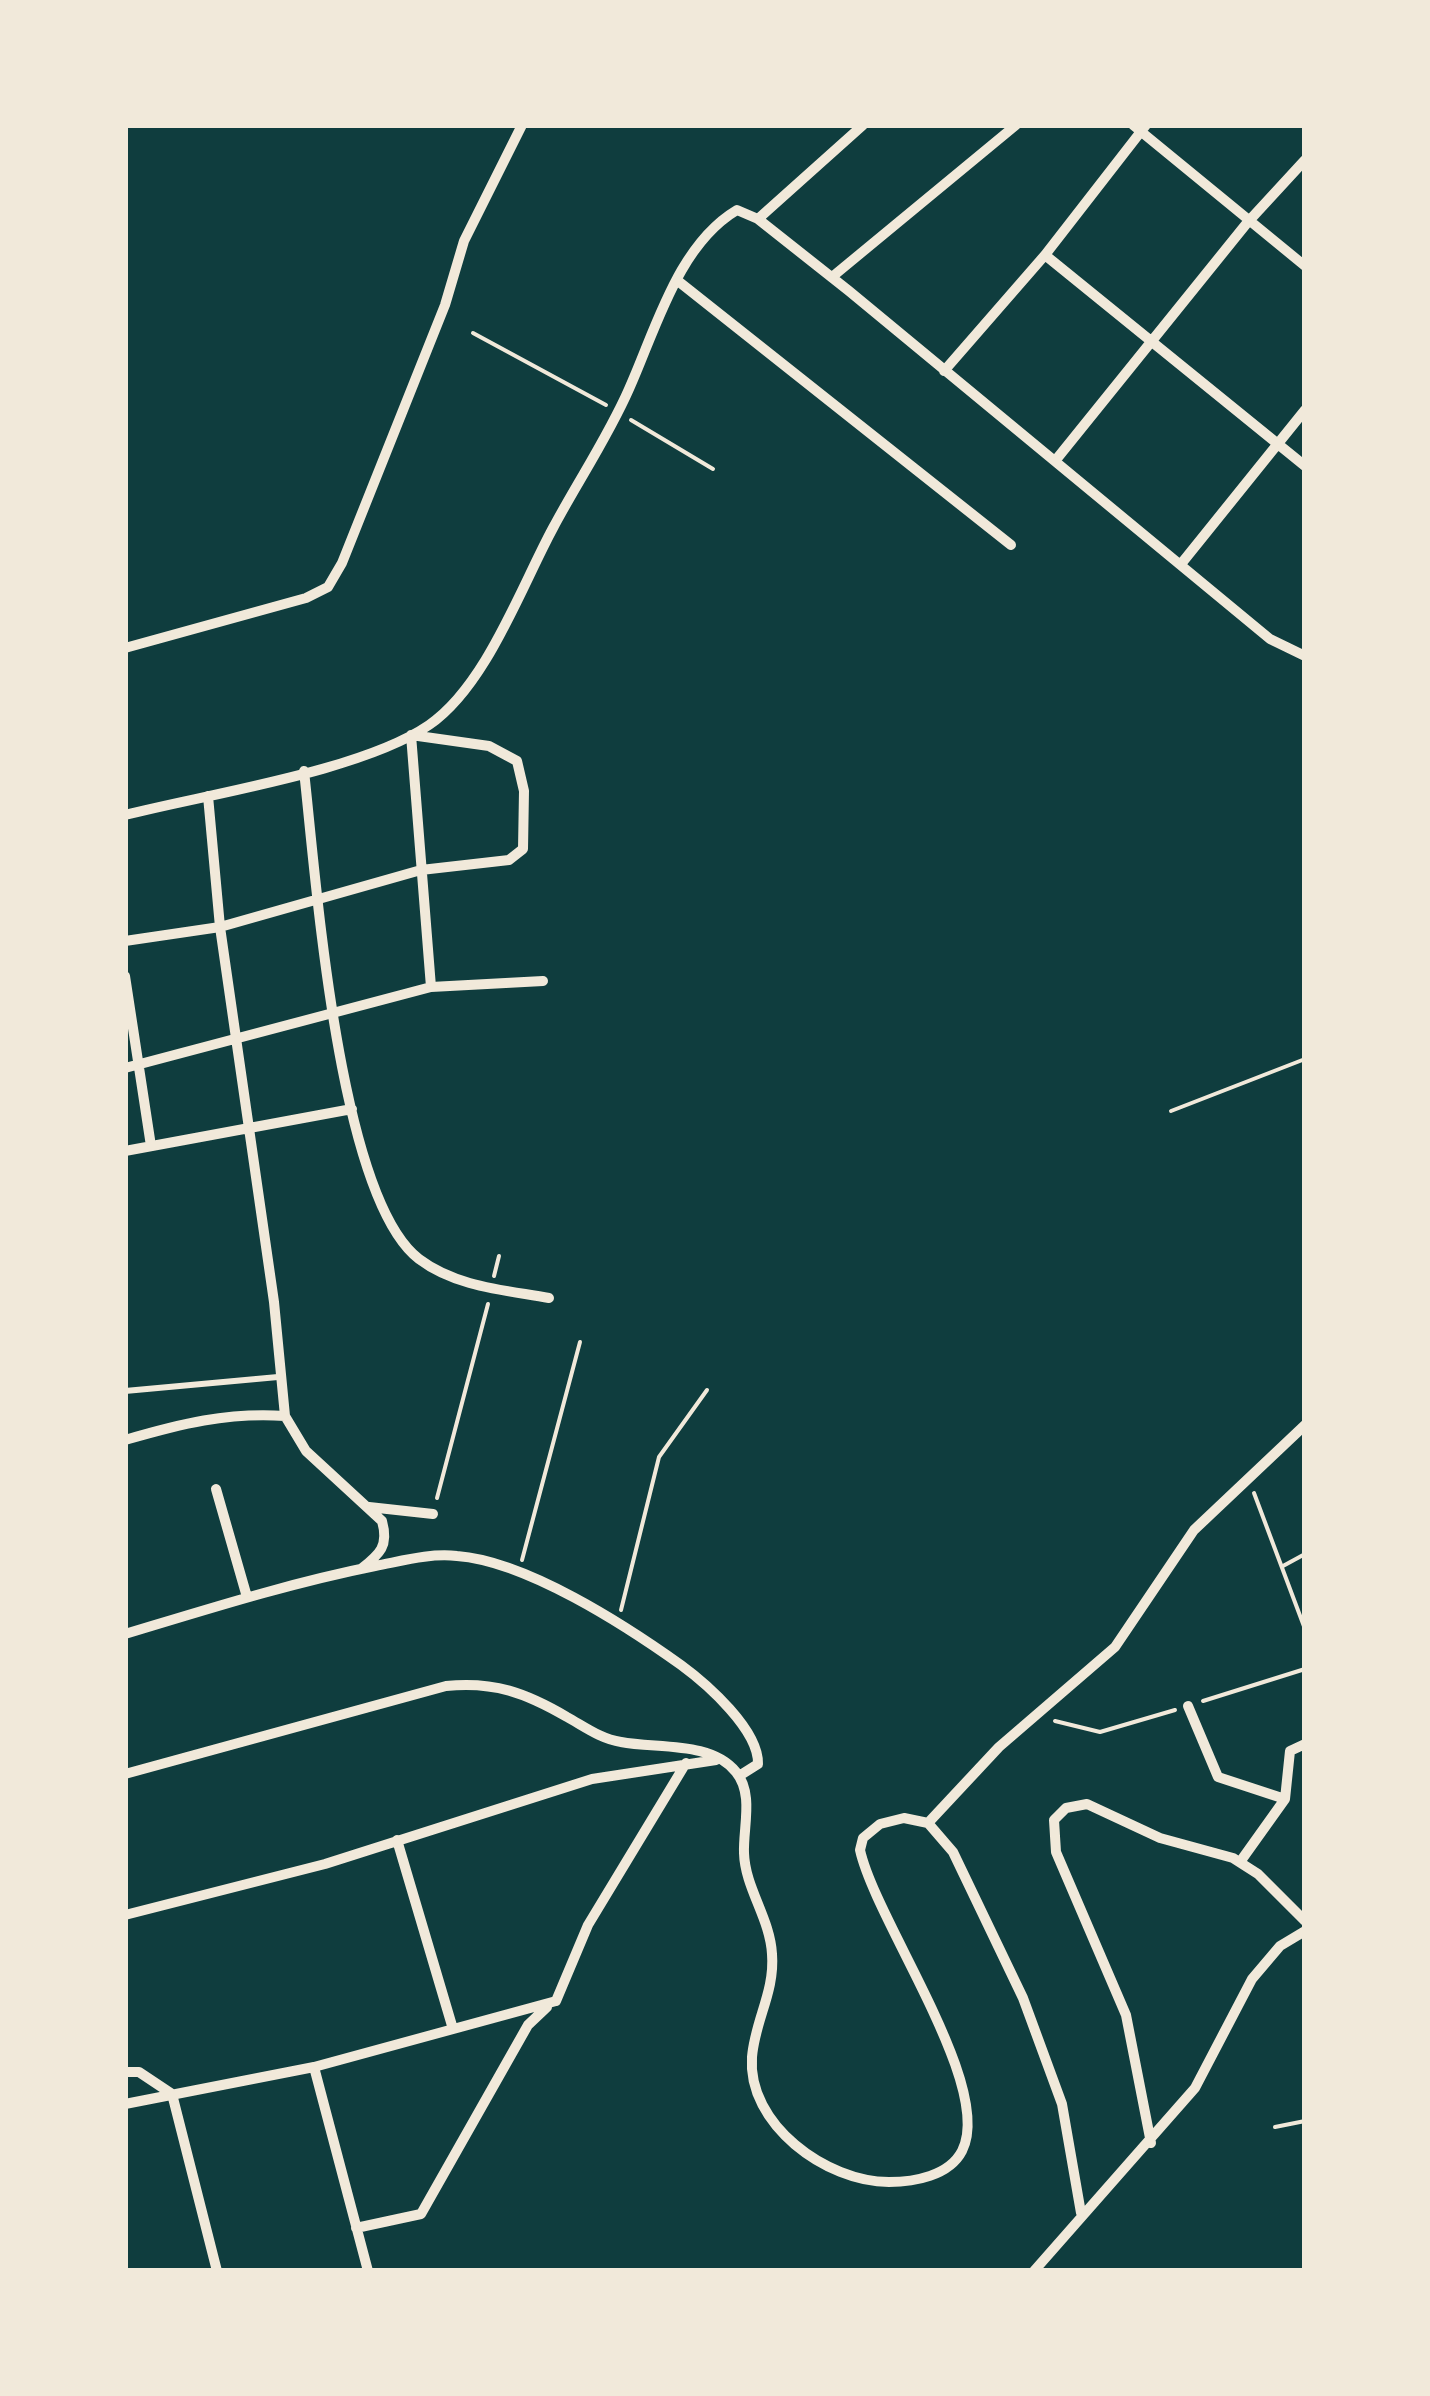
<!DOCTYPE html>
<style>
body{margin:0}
#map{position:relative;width:1430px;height:2396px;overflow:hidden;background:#0f3d3e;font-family:"PT Sans",sans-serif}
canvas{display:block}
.frame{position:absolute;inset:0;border:128px solid #f1e9da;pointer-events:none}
</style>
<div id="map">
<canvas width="1430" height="2396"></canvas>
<div class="frame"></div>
</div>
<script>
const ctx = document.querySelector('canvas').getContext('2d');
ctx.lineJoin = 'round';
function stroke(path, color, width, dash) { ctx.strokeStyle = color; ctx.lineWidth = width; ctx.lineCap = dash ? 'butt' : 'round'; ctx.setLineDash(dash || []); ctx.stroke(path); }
stroke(new Path2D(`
 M473,333L606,405
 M631,420L713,469
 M1171,1111L1305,1059
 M494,1276L499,1256
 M1254,1493L1305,1629
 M437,1498L488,1304
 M522,1560L580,1342
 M1283,1566L1305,1554
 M621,1610L659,1457L707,1390
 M1203,1701L1305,1669
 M1055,1721L1100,1732L1175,1710
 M1275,2127L1305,2121`), '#f1e9da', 4);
stroke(new Path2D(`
 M125,1391L278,1377`), '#f1e9da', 6);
stroke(new Path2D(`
 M1133,125L1305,266
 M758,219L863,125
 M1045,255L1305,466
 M832,277L1016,125
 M678,281L1011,545
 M944,371L1045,255L1146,125
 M1055,461L1247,223L1305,160
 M1181,564L1305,410
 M125,648L306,598L328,587L342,563L445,305L464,241L522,125
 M304,771C316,877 338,1197 419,1259C456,1287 505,1290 549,1298
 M208,796L220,927L274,1302L285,1416L306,1451L382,1521C389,1546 380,1554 361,1569
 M125,815C207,794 362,771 429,725C486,686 521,587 553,528C578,481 608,437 629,389C656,329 678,245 737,210L758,219L849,291L1270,639L1305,656
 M125,941L220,927L421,870L509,860L523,849L524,791L517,761L489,746L411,735L431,987
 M125,976L151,1146
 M125,1068L431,987L543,981
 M125,1151L352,1109
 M125,1440C180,1424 227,1412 285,1416
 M216,1489L247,1597
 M369,1507L433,1514
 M125,1634C208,1609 290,1583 375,1566C402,1561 429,1553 457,1556C526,1561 625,1625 681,1665C707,1684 759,1730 758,1764L739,1776
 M1188,1706L1218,1777L1285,1799
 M125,1774L446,1686C494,1681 526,1693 567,1717C585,1727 601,1739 621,1742C657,1749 711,1741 736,1772C754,1794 743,1827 744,1853C745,1888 770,1918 772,1954C775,1992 755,2020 752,2057C747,2124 826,2182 889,2182C914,2182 949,2176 962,2151C995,2087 876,1922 860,1850L863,1838L880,1824L904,1818L928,1823L953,1852L1023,1998L1062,2104L1081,2213
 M928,1823L999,1747L1115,1647L1194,1530L1305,1425
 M397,1840L453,2029
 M1240,1862L1285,1799L1290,1751L1305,1744
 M125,1915L325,1864L592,1779L716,1760
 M556,2001L588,1925L686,1763
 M314,2067L368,2271
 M125,2072H139L172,2094L217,2271
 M125,2104L314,2067L556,2001
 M1151,2143L1126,2015L1056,1852L1054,1820L1066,1808L1087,1804L1160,1838L1233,1858L1258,1874L1305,1921
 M356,2228L421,2214L528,2025L547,2007
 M1034,2271L1195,2088L1252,1979L1280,1946L1305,1931`), '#f1e9da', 10);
</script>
